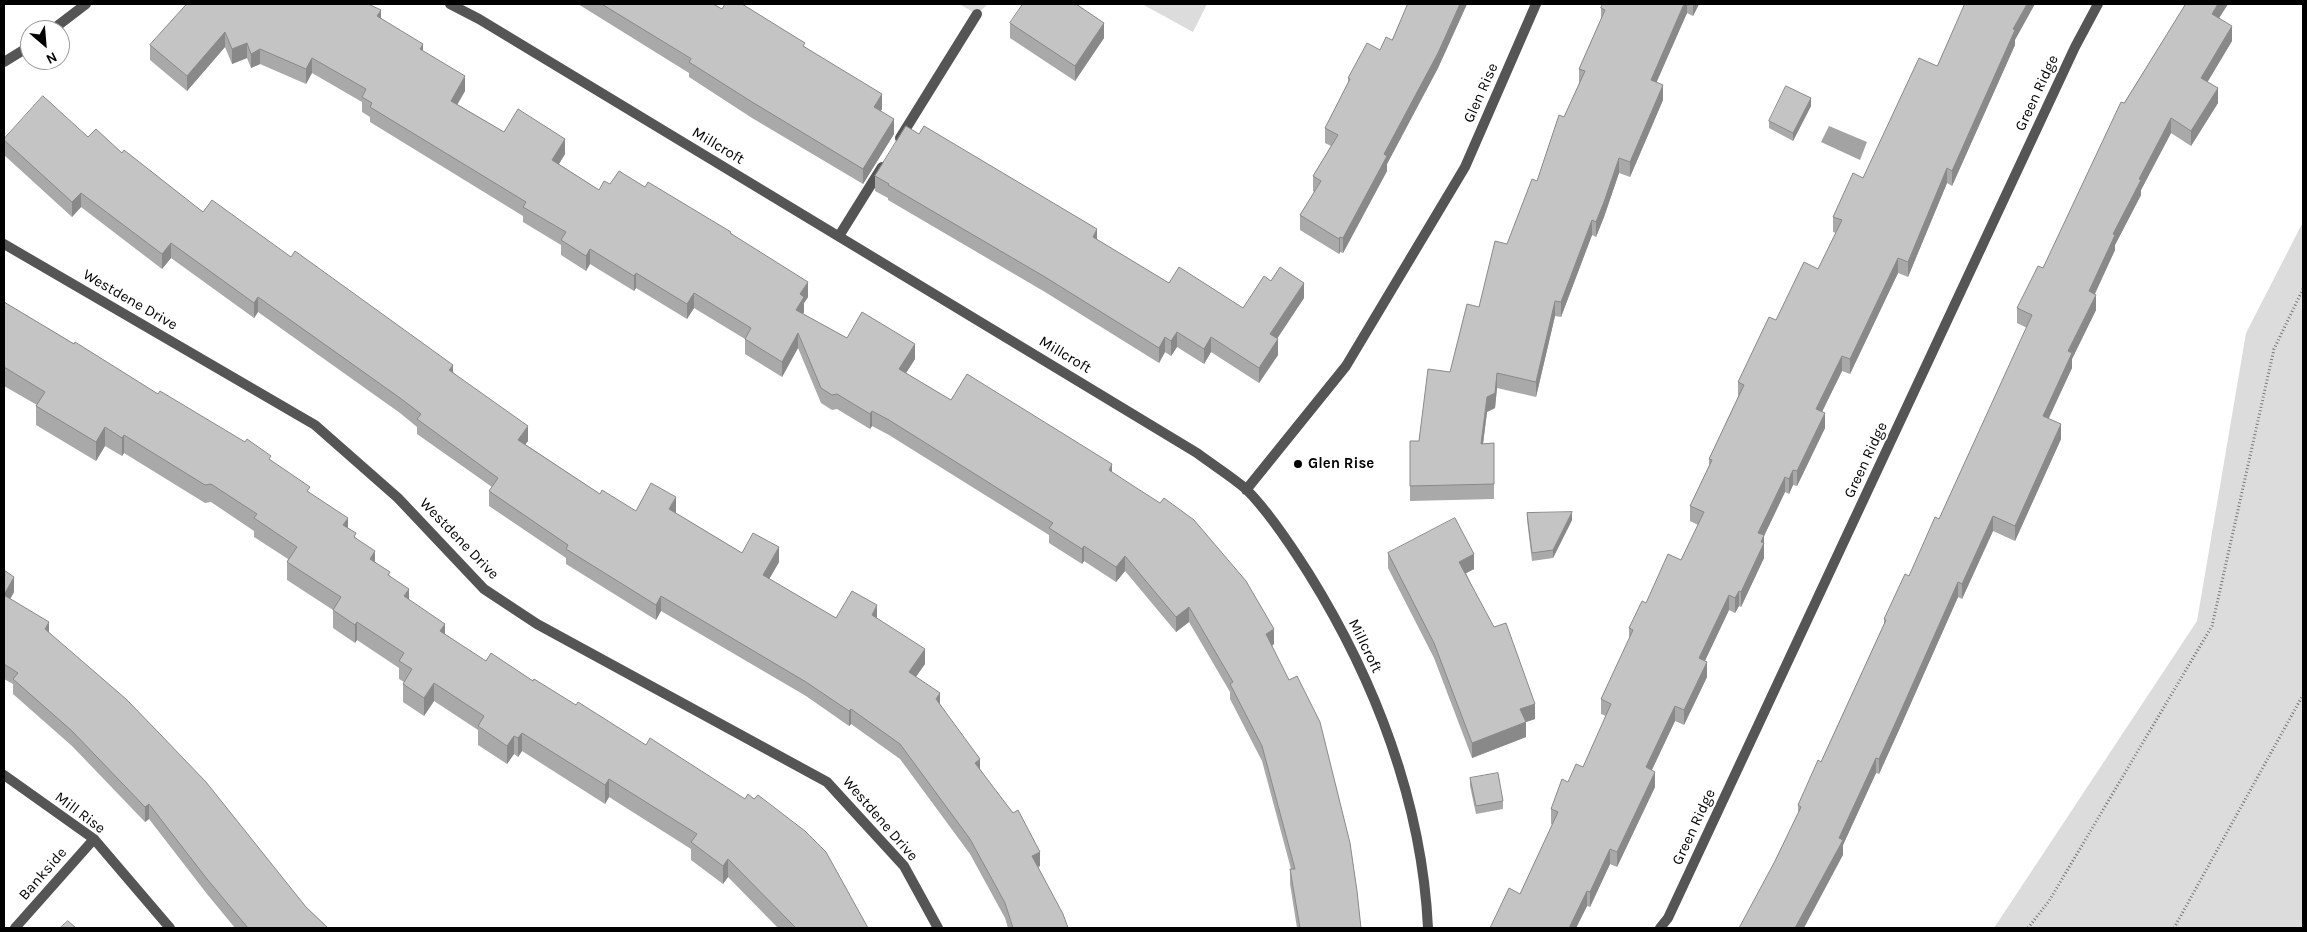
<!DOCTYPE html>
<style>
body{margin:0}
#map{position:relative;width:2307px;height:932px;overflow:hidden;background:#fff;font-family:Karla,sans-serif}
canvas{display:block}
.frame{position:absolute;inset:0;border:5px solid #000;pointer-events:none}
.north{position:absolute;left:20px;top:20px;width:50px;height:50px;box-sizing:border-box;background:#fff;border:1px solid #999;border-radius:50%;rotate:153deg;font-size:14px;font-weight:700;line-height:20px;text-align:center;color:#000}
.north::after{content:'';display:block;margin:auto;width:18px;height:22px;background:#000;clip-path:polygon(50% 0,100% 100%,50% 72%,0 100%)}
</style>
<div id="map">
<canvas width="2307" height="932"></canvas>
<div class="frame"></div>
<div class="north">N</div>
</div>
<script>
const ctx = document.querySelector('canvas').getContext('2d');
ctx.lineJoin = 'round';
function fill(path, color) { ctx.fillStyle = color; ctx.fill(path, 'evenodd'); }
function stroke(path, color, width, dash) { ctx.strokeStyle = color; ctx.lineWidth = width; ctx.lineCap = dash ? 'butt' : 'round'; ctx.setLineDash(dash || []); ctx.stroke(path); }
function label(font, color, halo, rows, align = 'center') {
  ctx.font = font + ' Karla,sans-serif'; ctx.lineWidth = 4.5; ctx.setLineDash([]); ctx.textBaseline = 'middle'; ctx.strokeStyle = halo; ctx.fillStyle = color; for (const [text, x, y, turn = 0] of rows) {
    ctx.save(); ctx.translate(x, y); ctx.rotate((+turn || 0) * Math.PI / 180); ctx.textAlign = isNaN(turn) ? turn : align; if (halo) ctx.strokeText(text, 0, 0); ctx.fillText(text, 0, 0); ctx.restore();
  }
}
fill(new Path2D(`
 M959,4H988L977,14Z
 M1142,4H1207L1193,32Z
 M2303,222V928H1994L2197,621L2246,333Z`), '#dcdcdc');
fill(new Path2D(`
 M1829,126L1867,142L1860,160L1821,142Z`), '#a3a3a3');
stroke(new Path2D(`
 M2028,928L2049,901L2212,626L2274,349L2303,289
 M2174,928L2303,695`), '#777', 3, [1, 2.5]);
stroke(new Path2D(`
 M900,138L977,14
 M839,236L882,167`), '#555', 10);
stroke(new Path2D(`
 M450,4L479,19L1197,453C1213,465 1231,476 1246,489C1269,512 1292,547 1309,574C1375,680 1422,802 1428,928
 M52,30L86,4
 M4,62L30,46
 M4,244L315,425L398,498L484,589L537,624L827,782L904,866L938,928
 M1246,490L1346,366L1465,167L1536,4
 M4,775L94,839L170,928
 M15,928L94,839
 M1660,928L1668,918L2075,47L2098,4`), '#555', 10);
fill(new Path2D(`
 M187,4L381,18L423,51L465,91L457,104L504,132L565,154L559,164L599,190L610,184L645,187L731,234L808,297L804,303V312L803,314L847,338L915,359L906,373L951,400L1112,473L1274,644L1272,646L1361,928H1297L1290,884V869H1291L1262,761L1230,699V692L1189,622L1176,632L1125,571L1116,582L1084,561L1082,564L1049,543V535L889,435L872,426L870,429L837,409L832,410L821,403L798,348L782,377L745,354V339L694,308L687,319L636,288L634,291L590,264L586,271L561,255V245L523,222V216L370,122V117L362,112V102L312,73L306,84L260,64L251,68L247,58L232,64L225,47L187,91L150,60V45Z
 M578,4H713L722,9L805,47L882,109L881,111L894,134L863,184L752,118L689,77V73Z
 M1408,4H1467L1438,68L1387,164V171L1343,253L1340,252L1339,254L1300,230V215L1314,192L1313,191V176L1331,146L1325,143V128L1348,83V78L1392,40Z
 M1603,4H1699L1693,16L1687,13L1656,82L1663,100L1630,177L1619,173L1604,217L1596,237L1592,235L1561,317L1555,316L1536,397L1497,388L1495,408L1487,412L1483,444L1494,443V499L1410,501V441H1419L1479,307L1537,181L1564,117L1579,84V69L1601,19V8Z
 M2186,4H2228L2219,18L2232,41L2207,82L2218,103L2191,146L2171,133L2141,190V195L2115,245V250L2095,294L2096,310L2072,359V368L2048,418L2061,439L2015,541L1993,531L1962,599L1958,597L1899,730L1879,774L1876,773L1843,845V855L1775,861L1798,814V805L1821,762L1884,624V619L1909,576L1939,519L2027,328L2017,323V308L2043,268L2124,103Z
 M1010,23L1104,38L1075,81L1010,38Z
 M2015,40V45L1952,186L1947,183L1908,277L1898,273L1850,374L1842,371L1822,412L1825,428L1797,486L1793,485L1789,494L1785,492L1764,536V558L1741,607L1739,606L1735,613L1729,610L1705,661L1707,677L1684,725L1675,721L1652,770L1655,787L1617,867L1610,864L1590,907L1587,906L1576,928H1490L1520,894L1553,825L1551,824V809L1568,782L1583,767L1606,716L1601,714V699L1629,640V628L1646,603L1681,560L1698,525L1690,521V506L1709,466V459L1738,397V382L1776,320L1818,269L1836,233L1833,232V217L1863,178L1937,66Z
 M1811,106L1793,141L1769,128V121Z
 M88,137L122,153L203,212L453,372L528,441L525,444L600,494L636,511L676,512V513L742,553L779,562L769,579L836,618L877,619L925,664L916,677L940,704L1040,866L1038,867L1068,928H1008L1005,918L970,854L900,759L851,724L849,726L806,696L661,611L656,620L566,564V558L489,506V491L492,487L417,434V427L400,413L258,312L254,318L171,258L162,269L81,207L72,217L4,155V139Z
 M875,176L1097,240L1169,283L1243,308L1271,281L1304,298L1277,339L1278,355L1259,383L1211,352L1204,364L1177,347L1171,356L1165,352L1159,363L1045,292L888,200V198L875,191Z
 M4,302L271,461L310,493L348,528L375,562L390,576L409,600L445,634L868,928H778L728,877L723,884L691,860V849L609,797L605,804L522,751L518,757L514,754L507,764L478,745V730L434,701L424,716L403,702V684L404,682L399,679V668L357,640L355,643L333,628V610L287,580V562L288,559L254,537V531L211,502L205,503L124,453L122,456L105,446L96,461L36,425V406L37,405L4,386Z
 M1527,513L1572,520L1553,558L1532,561L1527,520Z
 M1388,553L1474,569L1466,573L1535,719L1526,722V737L1472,758L1434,658L1388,568Z
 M4,570L14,592L10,599L49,633L306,907L328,928H235L207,894L149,819L145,822L72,746L13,694V684L4,679Z
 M1470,778L1503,801V809L1476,814L1470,786Z`), '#a9a9a9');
fill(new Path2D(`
 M1460,4H1467L1438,68L1387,164V171L1343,253V238L1384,154Z
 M1684,4H1687V13L1651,95V80Z
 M1693,4H1699L1693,16Z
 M2027,4H2035L2015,40V45L1952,186V171L2013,29Z
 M2218,4H2228L2212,29V14Z
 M381,10V24L377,16Z
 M1104,23V38L1075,81V66Z
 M2232,26V41L2201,93V78Z
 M225,32V47L187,91V76Z
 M247,43V58L232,64V49Z
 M423,44V59L420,49Z
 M260,49V64L251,68V54Z
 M312,58V73L306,84V69Z
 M465,76V91L451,116V101Z
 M1663,85V100L1630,177V162Z
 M2218,88V103L2191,146V131Z
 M882,94V109L874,122V107Z
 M1811,98V106L1793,141V133Z
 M2171,118V133L2141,190V195L2115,245V250L2089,306V291L2113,234L2139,179Z
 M894,119V134L863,184V169Z
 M565,139V154L552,175V160Z
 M1619,158V173L1604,217L1596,237V222Z
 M1947,168V183L1908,277V262Z
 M81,193V207L72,217V202Z
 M1592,220V235L1561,317V302Z
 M1097,229V244L1093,237Z
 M1340,237V252L1339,254V239Z
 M171,243V258L162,269V254Z
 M590,249V264L586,271V256Z
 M1898,258V273L1850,374V359Z
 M636,273V288L634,291V276Z
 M808,282V297L804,303V312L796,325V310L800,294Z
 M1304,283V298L1270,349V334Z
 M694,293V308L687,319V304Z
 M2096,295V310L2072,359V368L2043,431V416L2068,351Z
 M258,297V312L254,318V303Z
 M1555,301V316L1536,397V382Z
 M1177,332V347L1171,356V341Z
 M798,333V348L782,377V362Z
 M1165,337V352L1159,363V348Z
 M1211,337V352L1204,364V349Z
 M1278,339V355L1259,383V368Z
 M915,344V359L899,384V369Z
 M1842,356V371L1816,424V409Z
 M453,365V379L449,370Z
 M1497,373V388L1495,408L1487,412L1481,459V444L1487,397Z
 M872,411V426L870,429V414Z
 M1825,413V428L1797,486V471Z
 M2061,424V439L2015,541V526Z
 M528,426V441L518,454V440Z
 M105,427V446L96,461V442Z
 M124,435V453L122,456V438Z
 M1112,464V479L1109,470Z
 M1793,470V485L1789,494V479Z
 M1785,477V492L1764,536V558L1741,607V592L1758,533Z
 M676,497V512L669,524V509Z
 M1572,512V520L1553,558V550Z
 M1993,516V531L1962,599V584Z
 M348,518V537L343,525Z
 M1084,546V561L1082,564V549Z
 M779,547V562L763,590V575Z
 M375,551V569L370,559Z
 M1474,554V569L1459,577V562Z
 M1125,556V571L1116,582V567Z
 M14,577V592L4,610V595Z
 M1958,582V597L1899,730L1879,774V759Z
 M409,589V607L404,596Z
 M1739,591V606L1735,613V598Z
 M1729,595V610L1699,673V658Z
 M661,596V611L656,620V605Z
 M877,605V620L872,615Z
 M1189,607V622L1176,632V617Z
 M49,622V637L45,629Z
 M357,622V640L355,643V625Z
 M445,624V642L440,631Z
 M1274,629V644L1266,649V634Z
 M925,649V664L909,686V672Z
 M1707,662V677L1684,725V710Z
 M434,683V701L424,716V698Z
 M940,693V708L936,699Z
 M1535,704V719L1520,724V709Z
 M1675,706V721L1646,782V767Z
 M851,709V724L849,726V711Z
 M1526,722V737L1472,758V743Z
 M522,733V751L518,757V738Z
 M514,736V754L507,764V746Z
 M1876,758V773L1843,845V855L1804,928H1795L1839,838Z
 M980,759V774L975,763Z
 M1655,772V787L1617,867V852Z
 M609,779V797L605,804V785Z
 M149,804V819L145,822V807Z
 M1610,849V864L1590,907V892Z
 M1040,852V866L1032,870V856Z
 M728,859V877L723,884V866Z
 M1587,891V906L1576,928H1569Z`), '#898989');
const building = new Path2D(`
 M187,4H368L381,10L377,16L423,44L420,49L465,76L451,101L504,132L518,109L565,139L552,160L599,190L604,181L610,184L619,171L645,187L648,182L731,232L730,233L808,282L800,294L804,297L796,310L847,338L862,312L915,344L899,369L951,400L967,374L1112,464L1109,470L1135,487L1160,503L1164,498L1194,520L1246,581L1274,629L1266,634L1289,680L1297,676L1320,722L1350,843L1357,891L1361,928H1300L1290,869H1295L1262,746L1230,684L1233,682L1189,607L1176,617L1125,556L1116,567L1084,546L1082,549L1049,528L1053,523L889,420L872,411L870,414L837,394L832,395L821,388L798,333L782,362L745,339L751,328L694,293L687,304L636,273L634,276L590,249L586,256L561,240L566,232L523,207L526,202L370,107L372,103L362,97L366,89L312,58L306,69L260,49L251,54L247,43L232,49L225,32L187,76L150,45Z
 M602,4H713L722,9L725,4H742L805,43L803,46L882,94L874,107L894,119L863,169L752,102L689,62L691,59Z
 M1023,4H1076L1104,23L1075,66L1010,23Z
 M1408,4H1460L1438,53L1384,154L1387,156L1343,238L1340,237L1339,239L1300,215L1321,181L1313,176L1338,135L1325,128L1350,79L1348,78L1367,43L1380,50L1386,37L1392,40Z
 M1603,4H1684L1651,80L1663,85L1630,162L1619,158L1604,202L1596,222L1592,220L1561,302L1555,301L1536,382L1497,373L1495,393L1487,397L1481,444L1494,443V484L1410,486V441H1419L1428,369L1450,372L1467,304L1479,307L1495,241L1507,244L1532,179L1537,181L1559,115L1564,117L1585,71L1579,69L1605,10L1601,8Z
 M1965,4H2027L2013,29L2015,30L1952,171L1947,168L1908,262L1898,258L1850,359L1842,356L1816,409L1825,413L1797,471L1793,470L1789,479L1785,477L1758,533L1764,535L1761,542L1764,543L1741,592L1739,591L1735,598L1729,595L1699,658L1707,662L1684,710L1675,706L1646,767L1655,772L1617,852L1610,849L1590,892L1587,891L1569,928H1490L1509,888L1520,894L1558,812L1551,809L1562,779L1568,782L1576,764L1583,767L1611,704L1601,699L1633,630L1629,628L1642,601L1646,603L1668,554L1681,560L1704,512L1690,506L1712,460L1709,459L1744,385L1738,382L1769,317L1776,320L1804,262L1818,269L1842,220L1833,217L1853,173L1863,178L1919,58L1937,66Z
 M2186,4H2218L2212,14L2232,26L2201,78L2218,88L2191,131L2171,118L2139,179L2141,180L2113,234L2115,235L2089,291L2096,295L2068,351L2072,353L2043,416L2061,424L2015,526L1993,516L1962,584L1958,582L1899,715L1879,759L1876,758L1839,838L1843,840L1795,928H1739L1775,861L1801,807L1798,805L1818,760L1821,762L1886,620L1884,619L1905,574L1909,576L1935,517L1939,519L2032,315L2017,308L2038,266L2043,268L2121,102L2124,103Z
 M1786,86L1811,98L1793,133L1769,121Z
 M43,96L88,137L96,129L122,153L124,150L203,212L212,200L291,257L295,251L453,365L449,370L528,426L518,440L600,494L602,490L636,511L651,483L676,497L669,509L742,553L753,533L779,547L763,575L836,618L852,591L877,605L872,615L925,649L909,672L940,693L936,699L980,759L975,763L1013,813L1018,810L1040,852L1032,856L1063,914L1068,928H1013L1005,903L970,839L900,744L851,709L849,711L806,682L661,596L656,605L566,549L568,545L489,491L498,478L417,419L421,414L400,398L258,297L254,303L171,243L162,254L81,193L72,202L4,140V139Z
 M906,126L919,134L924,126L1097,229L1093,237L1169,283L1179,267L1243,308L1264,276L1271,281L1280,267L1304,283L1270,334L1278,339L1259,368L1211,337L1204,349L1177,332L1171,341L1165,337L1159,348L1045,277L888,185L889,184L875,176Z
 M4,302L74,344L75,342L158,394L160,391L245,442L247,439L271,456L269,459L310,487L307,491L348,518L343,525L356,533L354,537L375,551L370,559L390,572L388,575L409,589L404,596L445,624L440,631L486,661L491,653L533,681L534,679L576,705L578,702L646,745L650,738L745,799L748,794L754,799L758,795L805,831L826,852L868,928H792L795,927L728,859L723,866L691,842L697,834L609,779L605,785L522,733L518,738L514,736L507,746L478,726L484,716L434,683L424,698L403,684L412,669L399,661L404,653L357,622L355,625L333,610L341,597L287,562L297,547L254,518L257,514L211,484L205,485L124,435L122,438L105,427L96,442L36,406L45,392L4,367Z
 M1572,512L1553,550L1532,553L1527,513Z
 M1455,518L1474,554L1459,562L1494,627L1506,623L1535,704L1520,709L1526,722L1472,743L1434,643L1388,553Z
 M4,570L14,577L4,595L49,622L45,629L126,699L159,733L206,782L306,907L328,928H248L207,879L149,804L145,807L72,731L13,679L18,673L4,664Z
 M1498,773L1503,801L1476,806L1470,778Z
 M68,921L76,928H60Z`);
fill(building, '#c4c4c4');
stroke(building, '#898989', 1);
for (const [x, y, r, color] of [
 [1298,464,5,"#000"]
]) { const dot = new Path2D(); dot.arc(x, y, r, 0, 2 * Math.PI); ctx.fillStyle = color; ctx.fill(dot); stroke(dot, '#fff', 2); }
label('15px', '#000', '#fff', [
 ["Glen Rise",1481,93,-66],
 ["Green Ridge",2037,93,-65],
 ["Millcroft",718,146,31],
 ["Westdene Drive",130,300,30],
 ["Millcroft",1065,355,31],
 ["Green Ridge",1866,460,-65],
 ["Westdene Drive",459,539,46],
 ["Millcroft",1365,646,64],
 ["Mill Rise",80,813,37],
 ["Westdene Drive",880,819,49],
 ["Green Ridge",1694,827,-65],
 ["Bankside",43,874,-49]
]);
label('bold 15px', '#000', '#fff', [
 ["Glen Rise",1308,464]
], 'left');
</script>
